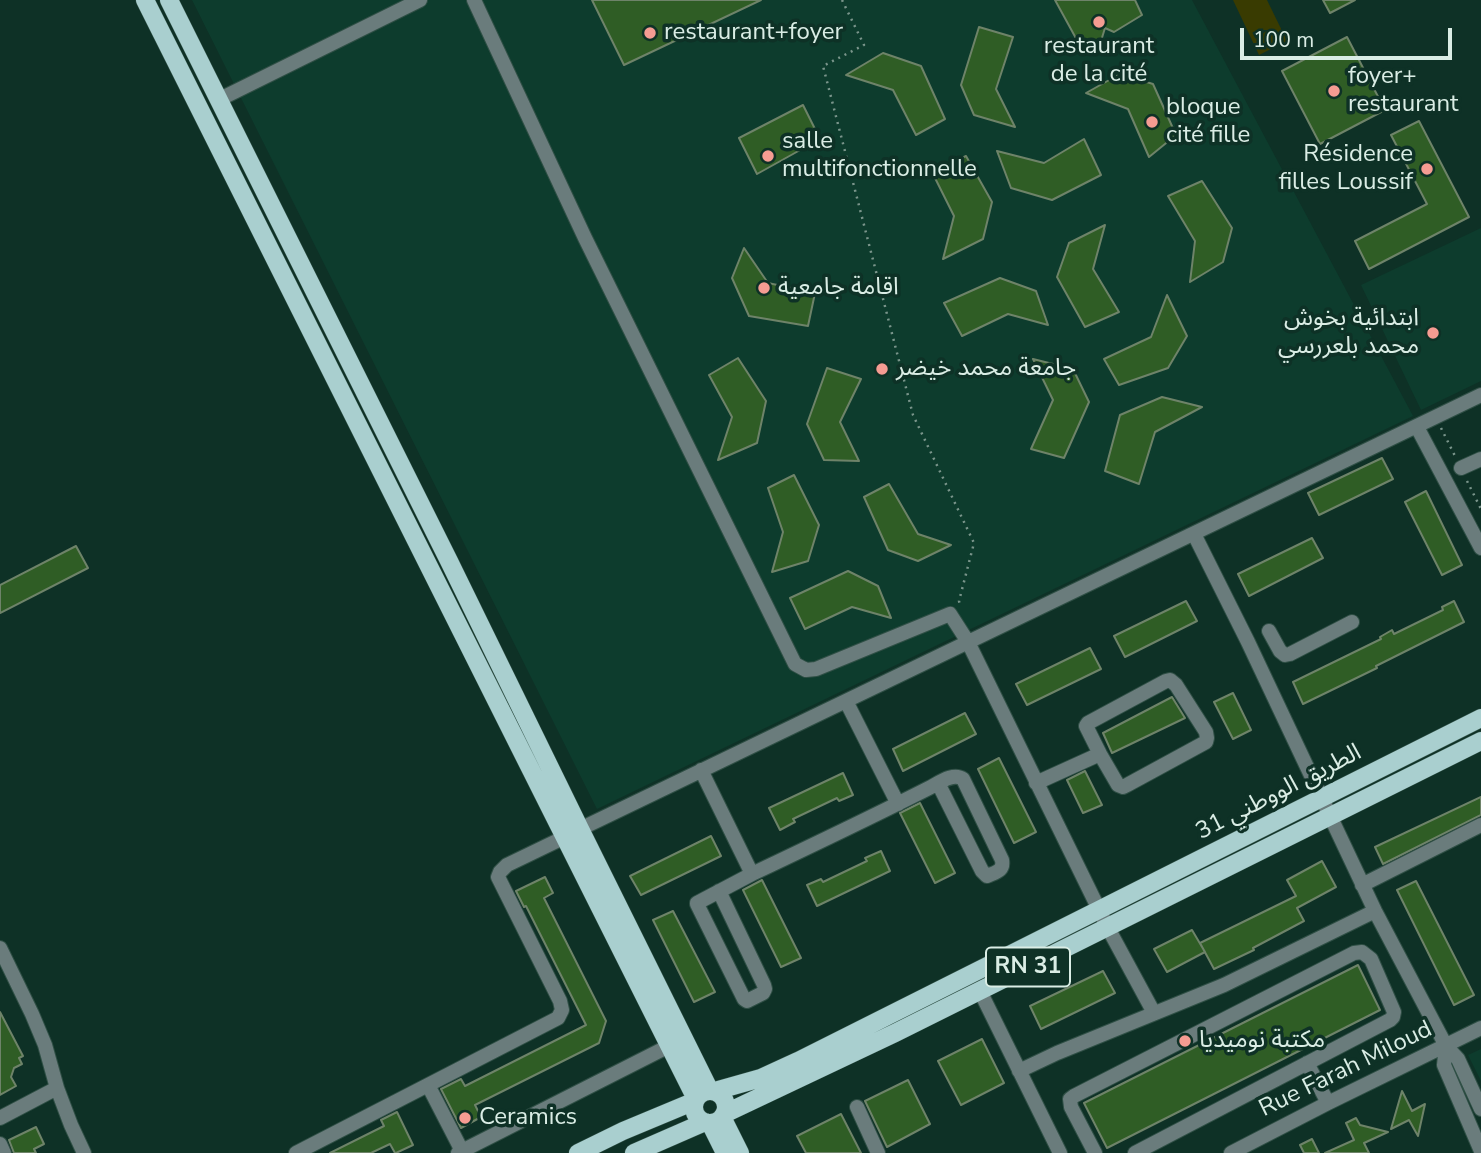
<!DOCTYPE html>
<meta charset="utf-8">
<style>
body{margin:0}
#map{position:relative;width:1481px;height:1153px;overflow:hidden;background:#0e3126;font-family:"Nunito Sans",sans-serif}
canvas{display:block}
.scale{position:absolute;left:1240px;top:28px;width:212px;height:32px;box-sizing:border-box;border:4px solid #daede5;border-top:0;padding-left:9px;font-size:21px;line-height:24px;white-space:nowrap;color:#daede5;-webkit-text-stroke:5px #0e3126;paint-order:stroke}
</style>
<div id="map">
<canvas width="1481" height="1153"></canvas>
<div class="scale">100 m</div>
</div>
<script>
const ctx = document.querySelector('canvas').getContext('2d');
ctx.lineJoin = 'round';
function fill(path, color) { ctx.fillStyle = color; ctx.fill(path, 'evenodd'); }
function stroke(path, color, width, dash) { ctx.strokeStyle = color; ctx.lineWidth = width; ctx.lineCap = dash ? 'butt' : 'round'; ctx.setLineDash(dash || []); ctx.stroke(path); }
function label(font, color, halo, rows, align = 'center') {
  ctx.font = font + ' "Nunito Sans","Noto Sans Arabic",sans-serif'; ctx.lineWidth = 7; ctx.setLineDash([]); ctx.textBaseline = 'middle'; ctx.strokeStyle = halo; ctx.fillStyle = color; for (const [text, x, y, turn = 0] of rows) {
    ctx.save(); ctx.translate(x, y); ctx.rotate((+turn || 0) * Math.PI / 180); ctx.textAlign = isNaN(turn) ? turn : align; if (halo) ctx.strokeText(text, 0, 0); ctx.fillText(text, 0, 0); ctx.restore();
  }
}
fill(new Path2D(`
 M192,0H1192L1413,416L597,809Z
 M1481,228V381L1421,410L1361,285Z
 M1481,1049V1081L1468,1055Z`), '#0d3c2d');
fill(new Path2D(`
 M1233,0H1267L1287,41L1259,55Z`), '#393b01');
const building = new Path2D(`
 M592,0H761L624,65Z
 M1055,0H1135L1142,15L1114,32L1105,28L1101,41L1086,46L1078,42Z
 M1323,0H1355L1330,13Z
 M979,27L1013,37L996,89L1015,127L974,115L961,85Z
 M1347,37L1385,110L1320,144L1282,71Z
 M883,53L921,66L945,119L916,135L893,90L846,75Z
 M1120,74L1153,84L1176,135L1149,157L1128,109L1086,93Z
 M803,105L820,139L757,174L739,138Z
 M1419,121L1469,217L1369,269L1355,241L1427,204L1391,135Z
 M1084,139L1101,175L1052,200L1011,188L997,151L1044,163Z
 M966,156L992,202L983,239L943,259L954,216L932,172Z
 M1202,181L1232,228L1223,262L1190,282L1195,241L1168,196Z
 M1105,225L1093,269L1119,312L1085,327L1057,277L1069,243Z
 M744,248L768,283L815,293L808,326L749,316L732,278Z
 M1000,278L1036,291L1048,325L1008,314L962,336L944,303Z
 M1167,295L1187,336L1168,368L1119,385L1104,359L1151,337Z
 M738,358L766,401L757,443L718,460L732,417L709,375Z
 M1033,359L1073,369L1089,402L1064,458L1031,449L1053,400Z
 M827,368L861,379L840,422L859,461L824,460L807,424Z
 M1162,397L1202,407L1155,432L1139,484L1105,471L1120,415Z
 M1382,458L1393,479L1319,515L1308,493Z
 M794,475L819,525L808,561L772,572L783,532L768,488Z
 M889,484L918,534L951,545L918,561L888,550L864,497Z
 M1426,491L1462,565L1442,575L1405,502Z
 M1312,538L1323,558L1249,596L1238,574Z
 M76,546L88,568L0,613V585Z
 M848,571L878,586L891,618L852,607L805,629L790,598Z
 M1186,601L1197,621L1125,657L1114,636Z
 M1454,601L1464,622L1376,666L1377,668L1303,704L1293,682L1381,639L1380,637L1392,630L1394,634L1443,610L1442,607Z
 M1090,648L1101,669L1027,705L1016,684Z
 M1233,693L1251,730L1233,739L1214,702Z
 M1172,697L1185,718L1112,753L1103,733Z
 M965,713L976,734L903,771L893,749Z
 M999,758L1036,832L1014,843L978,769Z
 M1085,771L1102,805L1083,813L1067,780Z
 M843,773L853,795L839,801L837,798L793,819L795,822L780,830L769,808Z
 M1481,797V815L1383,864L1375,847Z
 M920,803L955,873L935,883L900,813Z
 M711,836L721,856L641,895L630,876Z
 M881,851L890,871L817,906L807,885L821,879L823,882L867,861L865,858Z
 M1322,861L1336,887L1297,908L1304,921L1253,948L1254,950L1214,969L1200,943L1296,896L1287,880Z
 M545,877L553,893L544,898L606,1021L599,1043L475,1105L481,1117L461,1128L441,1089L461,1079L465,1086L586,1025L526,906L524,907L516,891Z
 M762,880L801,958L781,967L743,890Z
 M1416,881L1474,995L1454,1005L1397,890Z
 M673,911L715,992L694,1002L653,920Z
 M1192,930L1205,952L1167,972L1154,949Z
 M1358,965L1380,1010L1107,1148L1084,1103Z
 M1103,971L1115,993L1041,1029L1030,1006Z
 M0,1012L23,1056L19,1058L22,1064L14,1068L11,1077L16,1086L0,1095Z
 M982,1039L1004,1083L961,1105L938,1061Z
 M908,1080L930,1124L887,1147L865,1101Z
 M1402,1091L1412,1111L1425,1104L1418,1136L1409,1120L1391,1129Z
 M397,1112L413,1145L396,1153H395L390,1144L371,1153H330L384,1126L381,1120Z
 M841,1114L861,1153H806L797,1136Z
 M1356,1118L1360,1125L1388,1132L1364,1143L1369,1153H1325L1354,1140L1346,1123Z
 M36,1127L44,1144L34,1149L36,1153H14L9,1140Z
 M1312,1139L1319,1153H1304L1300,1145Z`);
fill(building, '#2f5d25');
stroke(building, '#6e8369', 2);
const minor = new Path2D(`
 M474,0L585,238L795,664L806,670L816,669L950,614L968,642L1108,928L1154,1013
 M218,100L420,0
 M1417,427L1481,548
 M1461,468L1481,459
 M1194,534L1248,642L1375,911L1446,1046L1458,1059L1481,1109
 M1269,631L1280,651L1285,655L1290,654L1352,622
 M1170,680L1176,685L1206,732L1207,738L1206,742L1127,785L1123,787L1118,785L1100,754L1086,726L1088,723L1166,681Z
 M846,701L898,804
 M701,770L752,874L697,903V904L744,999L747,1001L763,993L765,989L764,985L719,891
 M1036,783L1100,754
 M580,829L1481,395
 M752,874C811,846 870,818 929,788C939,783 953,772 963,779L1002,860C1004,871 996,872 987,876L982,871L938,783
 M1362,885L1481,825
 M0,948L32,1014L45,1045L57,1088L0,1118
 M980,991L1060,1153
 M1446,1046L1444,1065L1481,1151
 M1307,1063L1328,1103
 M1019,1071L1057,1053L1224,985L1375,911
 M428,1085L462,1151
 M57,1088L71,1125L84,1153
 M857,1107L878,1153
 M0,1144L4,1153
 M296,1153L558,1018L562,1010L560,1001L498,877L500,872L507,865L565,837
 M458,1153L669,1046
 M1095,1153L1071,1107L1070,1099L1074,1096L1354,953L1362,952L1371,959L1394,1012L1393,1017L1390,1020L1135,1153
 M1231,1153L1328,1103L1481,1028`);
const major = new Path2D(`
 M145,0L696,1099
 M169,0L449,561L580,829L710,1091
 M694 1107a16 16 0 1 1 32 0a16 16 0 1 1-32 0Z
 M715,1091L761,1078L798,1061L1481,718
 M724,1114L895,1033L1481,741
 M722,1117L740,1153
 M710,1123L725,1153
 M578,1153L623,1131L695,1101
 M634,1153L705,1122`);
stroke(minor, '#2f4f45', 16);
stroke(major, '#2f4f45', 19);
stroke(new Path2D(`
 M842,0L864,45L823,66L913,415L974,543L959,601L960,605
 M1441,428L1455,456
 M1467,481L1481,509`), '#7a958b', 2.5, [2, 5]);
stroke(minor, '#6a7c7c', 14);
stroke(major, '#a9cfcf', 18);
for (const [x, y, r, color] of [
 [1099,22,7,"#f59c92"],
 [650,33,7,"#f59c92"],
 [1334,91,7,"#f59c92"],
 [1152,122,7,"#f59c92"],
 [768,156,7,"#f59c92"],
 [1427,169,7,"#f59c92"],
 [764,288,7,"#f59c92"],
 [1433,333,7,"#f59c92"],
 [882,369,7,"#f59c92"],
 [1185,1041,7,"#f59c92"],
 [465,1118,7,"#f59c92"]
]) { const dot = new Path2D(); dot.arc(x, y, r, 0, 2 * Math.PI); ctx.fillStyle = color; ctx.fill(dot); stroke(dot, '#0e3126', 2.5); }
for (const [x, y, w] of [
 [1028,967,84]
]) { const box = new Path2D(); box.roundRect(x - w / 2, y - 19.5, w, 39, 5); ctx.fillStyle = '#0e3126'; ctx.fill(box); stroke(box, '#daede5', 2); }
label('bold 23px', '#daede5', null, [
 ["RN 31",1028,967]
]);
label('24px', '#daede5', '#0e3126', [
 ["restaurant+foyer",664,33],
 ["restaurant",1099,47,"center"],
 ["de la cité",1099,75,"center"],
 ["foyer+",1348,77],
 ["restaurant",1348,105],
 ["bloque",1166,108],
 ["cité fille",1166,136],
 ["salle",782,142],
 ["multifonctionnelle",782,170],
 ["Résidence",1413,155,"right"],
 ["filles Loussif",1413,183,"right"],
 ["اقامة جامعية",778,288],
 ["ابتدائية بخوش",1419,319,"right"],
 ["محمد بلعررسي",1419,347,"right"],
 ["جامعة محمد خيضر",896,369],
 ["مكتبة نوميديا",1199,1041],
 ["Ceramics",479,1118]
], 'left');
label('24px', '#daede5', '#0e3126', [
 ["الطريق الووطني 31",1279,793,-27],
 ["Rue Farah Miloud",1346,1070,-26]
]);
</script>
